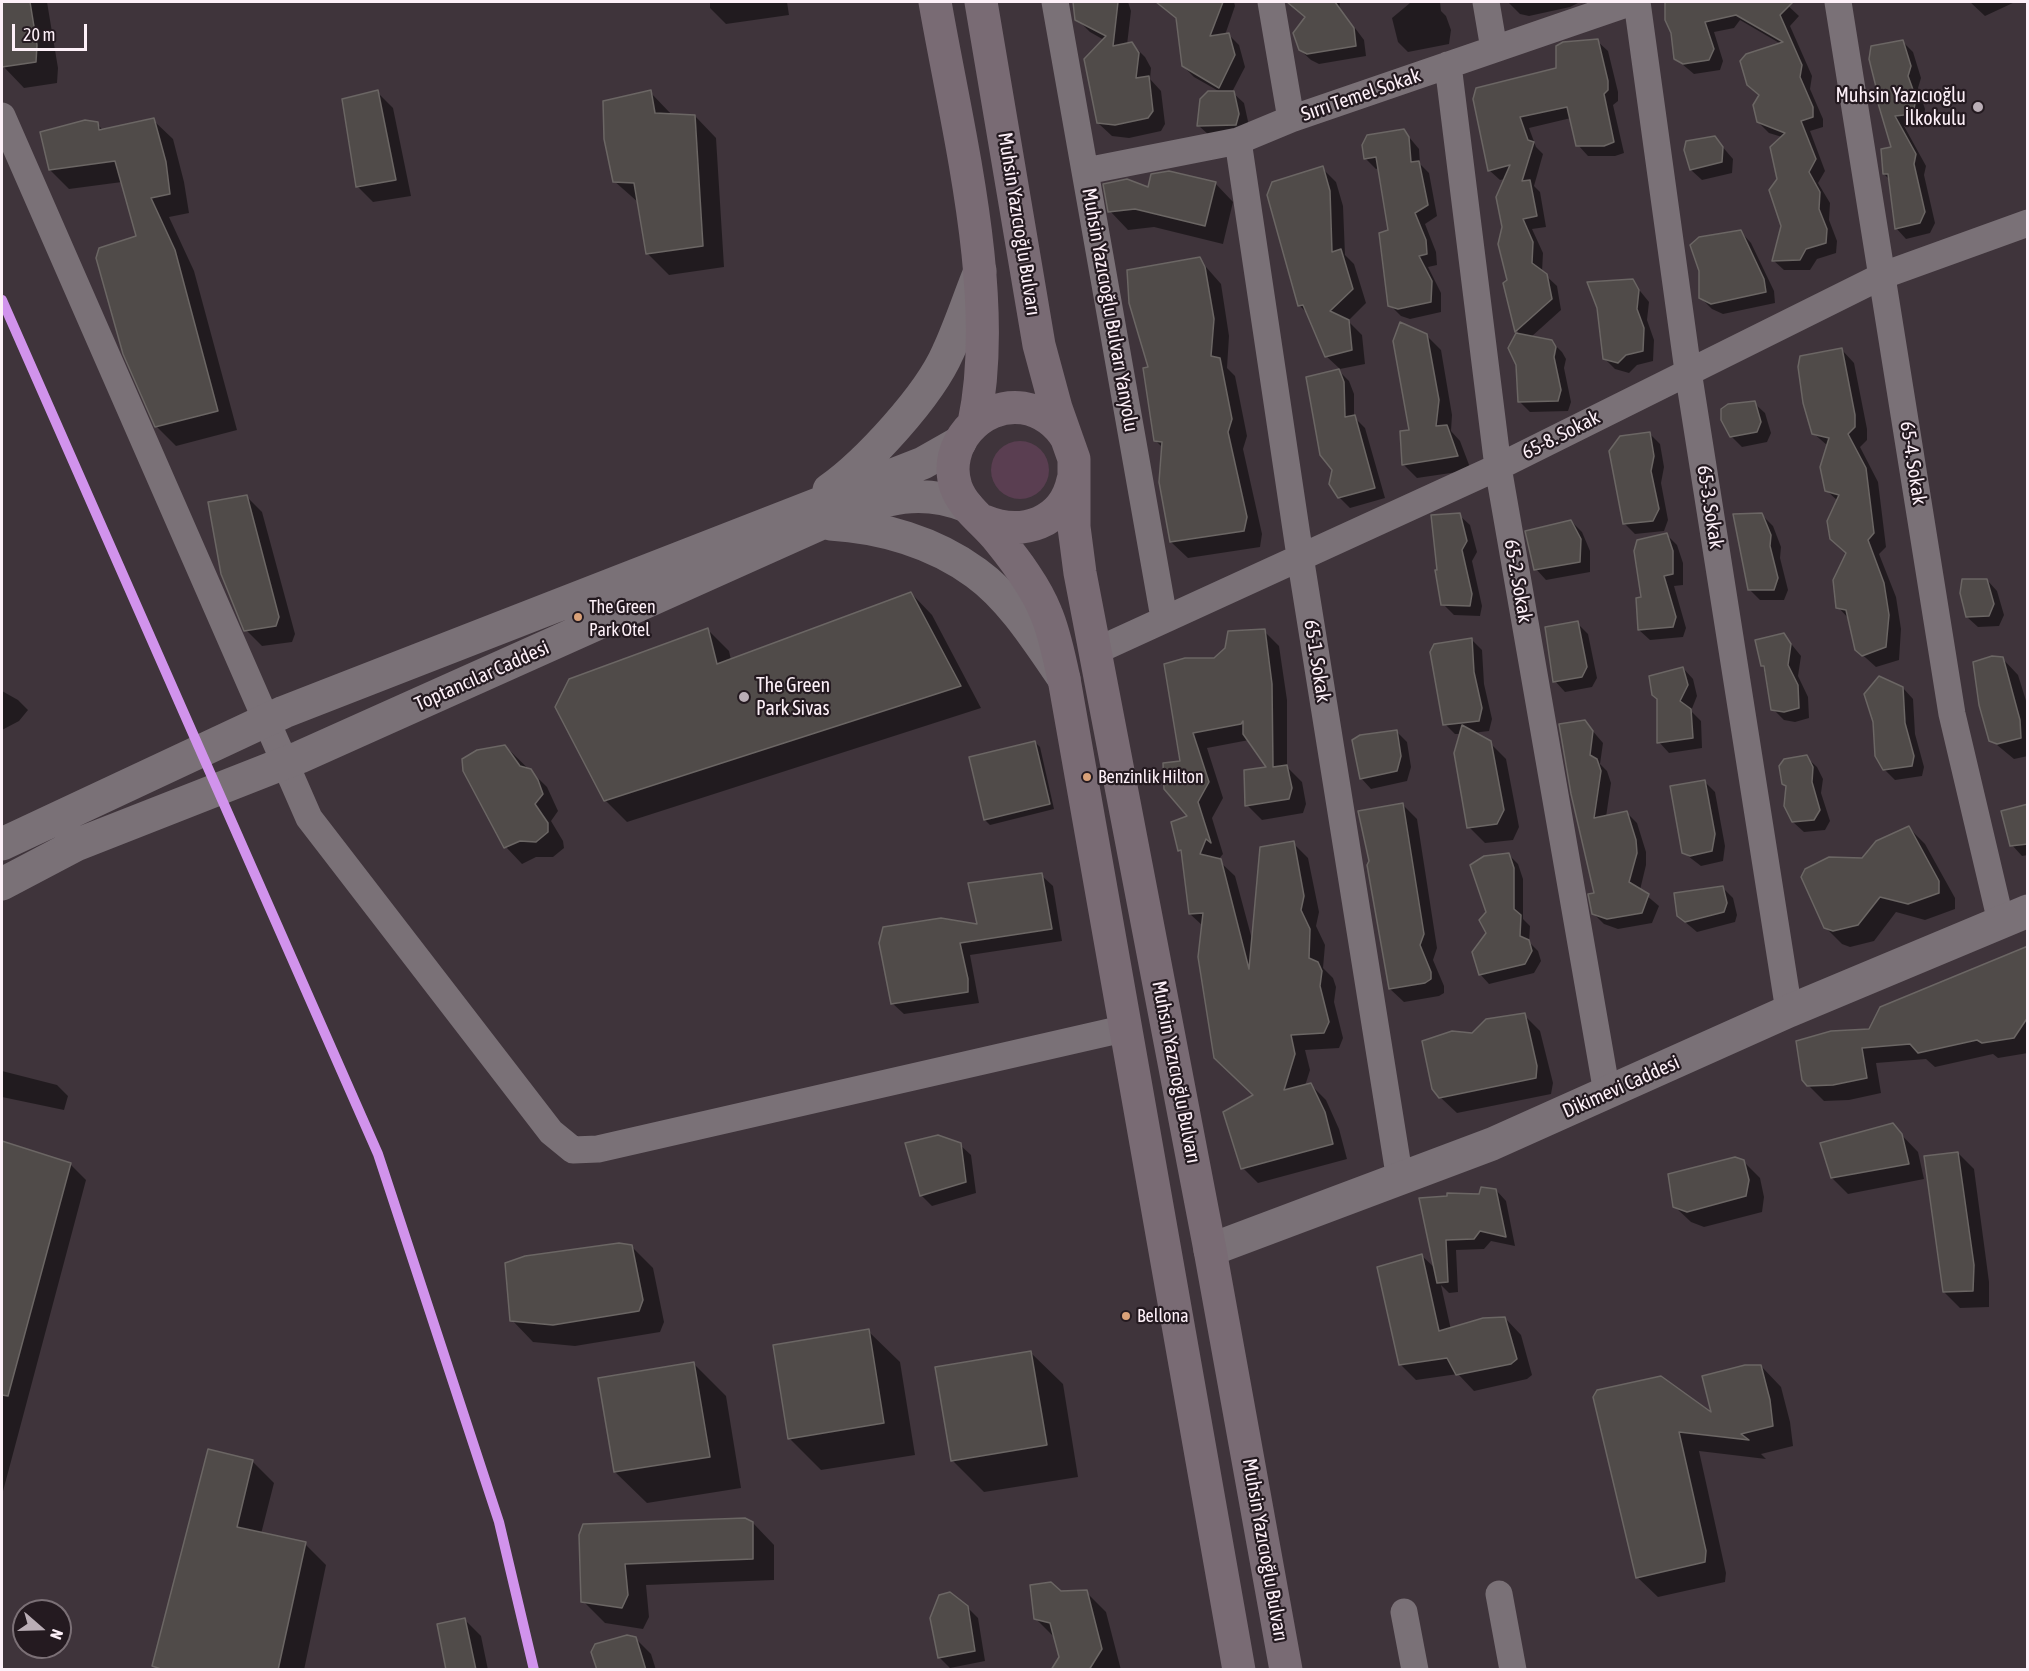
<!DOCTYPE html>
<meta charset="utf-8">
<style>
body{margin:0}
#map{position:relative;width:2029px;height:1671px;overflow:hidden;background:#3f343b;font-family:"Asap Condensed",sans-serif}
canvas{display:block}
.frame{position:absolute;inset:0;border:3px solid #fdf0f8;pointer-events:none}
.north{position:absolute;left:12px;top:1599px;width:60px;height:60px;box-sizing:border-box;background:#241a20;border:2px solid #7b7076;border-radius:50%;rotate:110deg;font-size:16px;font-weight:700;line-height:24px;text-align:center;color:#fdf0f8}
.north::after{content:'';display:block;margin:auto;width:21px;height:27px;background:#baaeb6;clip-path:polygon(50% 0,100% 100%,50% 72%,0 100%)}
.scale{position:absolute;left:12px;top:24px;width:75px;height:27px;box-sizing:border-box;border:3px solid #fdf0f8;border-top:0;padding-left:8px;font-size:18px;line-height:21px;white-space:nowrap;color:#fdf0f8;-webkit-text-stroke:4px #241a20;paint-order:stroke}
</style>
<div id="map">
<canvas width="2029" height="1671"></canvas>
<div class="frame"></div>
<div class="north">N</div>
<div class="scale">20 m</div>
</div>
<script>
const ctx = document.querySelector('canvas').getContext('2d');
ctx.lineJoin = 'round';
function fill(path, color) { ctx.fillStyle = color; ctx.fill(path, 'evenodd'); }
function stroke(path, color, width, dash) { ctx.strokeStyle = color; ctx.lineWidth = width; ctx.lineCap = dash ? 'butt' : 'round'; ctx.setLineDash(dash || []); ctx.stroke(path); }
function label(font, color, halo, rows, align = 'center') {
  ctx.font = font + ' "Asap Condensed",sans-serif'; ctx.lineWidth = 4.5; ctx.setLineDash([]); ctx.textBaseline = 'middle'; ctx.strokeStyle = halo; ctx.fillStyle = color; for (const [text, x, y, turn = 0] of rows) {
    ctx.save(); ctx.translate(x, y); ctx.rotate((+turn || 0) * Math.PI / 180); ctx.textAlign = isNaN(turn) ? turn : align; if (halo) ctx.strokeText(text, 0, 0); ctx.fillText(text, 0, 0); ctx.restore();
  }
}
fill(new Path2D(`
 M991 470a29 29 0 1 1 58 0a29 29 0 1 1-58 0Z`), '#5a3e51');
fill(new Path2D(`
 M2,2H47L58,68L57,83L24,88L2,65Z
 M710,2H787L789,15L726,24L710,8Z
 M1075,2H1128L1131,11L1127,45L1132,44L1145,57L1151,68L1150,79L1161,91L1165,124L1161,131L1129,138L1112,136L1098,123L1104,40L1090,32L1077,19Z
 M1167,2H1234L1235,6L1225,35L1228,34L1239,45L1245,67L1232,92L1244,103L1249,126L1210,136L1199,126L1222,93L1194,77L1183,66L1177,19L1169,11Z
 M1288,2H1340L1338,19L1345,17L1355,28L1364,40L1366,56L1319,64L1311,60L1300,50L1306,18Z
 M1408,2H1440L1441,11L1446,16L1451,30L1449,44L1408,52L1398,42L1392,18L1410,3Z
 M1508,2H1578V3L1570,7L1529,16L1520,14Z
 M1666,2H1784L1799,16L1790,26L1812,76L1810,89L1823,119V127L1810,131L1825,171L1818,183L1830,203L1829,220L1837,241L1836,253L1817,259L1810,270H1784L1773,260L1783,226L1779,180L1782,137L1769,133L1758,122L1760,96L1748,85L1781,44L1740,20L1734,28L1714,32L1723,61L1720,70L1694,74L1676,59L1672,32L1666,20Z
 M1970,2H2015L1985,16Z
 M1597,41L1608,51L1618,92V101L1613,105L1624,153L1615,156H1588L1578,145L1571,118L1529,128L1536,147L1543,154L1534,186L1540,192L1546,227L1532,229L1543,253L1542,272L1557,286L1561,310L1531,337L1551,341L1562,352L1566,359L1564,368L1571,402L1568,411L1530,412L1520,402L1518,364L1510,348L1518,333L1504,284L1509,280L1504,227L1505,179L1500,180L1489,170L1474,99L1557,69Z
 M1902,41L1913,52L1921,78L1918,88L1925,109L1923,124L1904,126L1926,166L1924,175L1935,223L1930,233L1906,239L1896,228L1890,180L1884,174L1893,148L1879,92Z
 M377,92L393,108L411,196L373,202L357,186Z
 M650,92L672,115L695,116L716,138L724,267L669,275L648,254L639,203L614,181Z
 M153,120L173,139L184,182L189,213L169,217L194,271L237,430L176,446L157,427L125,354L137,237L122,182L69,189L50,170L97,124L104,131Z
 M1404,131L1419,149L1420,164L1429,173L1437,216L1425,224L1436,252L1437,265L1428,267L1441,293V312L1410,319L1401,316L1390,305V231L1379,168L1376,169L1365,158Z
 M1714,137L1733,159L1732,173L1702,180L1691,170Z
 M1322,168L1336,182L1343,206L1345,255L1354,264L1366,303L1348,321L1362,335L1365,364L1340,369L1326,356L1308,314L1300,306L1268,195Z
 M1215,183L1233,202L1223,244L1154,227L1128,230L1110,211L1149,189Z
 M1741,232L1751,243L1774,291L1775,303L1723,314L1712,309L1701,298Z
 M1199,259L1221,284L1229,336L1227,368L1235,376L1247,436L1243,449L1262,534L1260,547L1188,558L1171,542L1163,448L1155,440Z
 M1632,281L1649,302L1647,320L1654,340L1653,361L1637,365L1629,373L1615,369L1604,358Z
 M1426,335L1441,350L1452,415L1451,431L1460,441L1471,470L1417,478L1403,464Z
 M1842,350L1854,363L1867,429V440L1860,447L1878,482L1886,547L1879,554L1896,597L1901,629L1899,660L1876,667L1856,649L1849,619L1838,607L1847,554L1838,501L1826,490L1828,446L1813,433Z
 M1338,370L1349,381L1354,394V417L1365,428L1385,498L1350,508L1339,497L1333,470Z
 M1754,403L1765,413L1771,433L1767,442L1742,447L1731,436Z
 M1649,433L1660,444L1664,467L1661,483L1668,520L1664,531L1635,534L1624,523Z
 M246,496L262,512L295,634L292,642L262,646L246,630Z
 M1459,515L1470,525L1477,552L1472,561L1482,606L1480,616L1454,615L1443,604Z
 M1762,515L1773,526L1781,547L1780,558L1788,590L1784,600H1760L1750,590Z
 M1571,521L1582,532L1590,551V572L1546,580L1536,569Z
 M1667,535L1677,545L1683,563V585L1674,586L1686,628L1683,637L1650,640L1639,630L1643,598Z
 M1987,580L1997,591L2004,615L1999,626L1978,627L1967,617Z
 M911,593L932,615L981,708L627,822L605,800L708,630L729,651L731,660Z
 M1577,623L1588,634L1597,678L1592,687L1565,692L1555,681Z
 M1264,631L1279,646L1287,700V767L1302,782L1306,804L1303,813L1262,820L1247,805L1268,769L1249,740L1207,748L1223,798L1212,818L1223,854L1218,860L1235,876L1253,943L1293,843L1308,858L1319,912L1316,926L1325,945L1323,968L1333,978L1336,987L1334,1002L1343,1038L1339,1048L1305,1050L1310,1070L1305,1086L1311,1085L1326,1100L1339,1129L1347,1159L1258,1183L1243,1168L1255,1095L1203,926L1190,914L1183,854L1179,850L1190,816L1181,762L1214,659Z
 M1783,634L1801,656L1798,676L1808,697L1809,718L1795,722L1784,720L1773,709L1763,666Z
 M1472,640L1482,650L1484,684L1492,719L1489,731L1472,733L1490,743L1506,759L1519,827L1513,840L1485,843L1469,827L1461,734H1455L1445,724Z
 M2002,658L2018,675L2028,707V756L2014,759L1991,740Z
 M1683,668L1693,679L1697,696L1691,711L1701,721L1702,748L1669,753L1659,742Z
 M1903,688L1913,699L1915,734L1924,767L1922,776L1895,780L1884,769Z
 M2,691L18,700L28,710L19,721L2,730Z
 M1585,722L1603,743L1600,764L1607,771L1611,783L1606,817L1626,812L1637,823L1646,852V865L1640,890L1659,906L1652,923L1618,929L1604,924L1593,913L1596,894Z
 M1397,732L1407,742L1411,767L1407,781L1371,789L1361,778Z
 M1035,742L1040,747L1054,809L990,825L985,820L970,758Z
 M505,746L547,787L558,811L551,821L563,841L564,848L553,857H536L522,864L506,847L464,770Z
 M1806,757L1817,767L1823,779L1821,793L1830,821L1825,830L1804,832L1793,822Z
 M1704,781L1715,792L1725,846L1723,861L1701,866L1684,853Z
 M1403,805L1417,819L1437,948L1433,960L1444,986V993L1439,996L1404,1002L1390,989Z
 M2028,806V855L2022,856L2012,845Z
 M1909,828L1925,844L1955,898V909L1925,920L1896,912L1874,941L1850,947L1842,944L1825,927L1862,859Z
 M1509,855L1518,864L1523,879V919L1530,926L1529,942L1538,951L1541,961L1534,973L1489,984L1480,974L1488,933V912Z
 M1041,875L1053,886L1062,941L970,955L979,1003L904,1014L892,1003Z
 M1722,887L1733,898L1737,915L1735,922L1697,932L1678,916Z
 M2028,948V1053L1998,1058L1993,1054L1935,1067L1926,1059L1876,1063L1881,1093L1849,1100L1824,1101L1808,1085L1870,1030Z
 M1524,1015L1540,1031L1553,1083L1551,1094L1457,1113L1440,1097L1472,1035Z
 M2,1071L57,1085L68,1096L64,1110L2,1097Z
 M1892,1125L1918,1152L1924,1179L1848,1194L1832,1178Z
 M2,1143L70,1164L86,1180L2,1495Z
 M960,1145L971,1155L976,1193L932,1206L921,1195Z
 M1958,1153L1974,1169L1989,1282V1307L1960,1308L1944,1292Z
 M1744,1162L1760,1178L1764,1197L1762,1212L1704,1227L1691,1222L1674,1206Z
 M1496,1190L1506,1201L1515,1246L1491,1241L1484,1249L1456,1250L1458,1292L1449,1293L1441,1285L1451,1330L1505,1318L1521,1335L1532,1375L1527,1379L1474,1391L1458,1374L1416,1380L1400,1364L1421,1255L1436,1269L1420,1199L1481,1196Z
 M631,1246L653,1268L664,1322L660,1332L575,1346L533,1342L512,1320Z
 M868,1331L900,1362L915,1455L821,1470L789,1438Z
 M1031,1353L1063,1384L1078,1477L984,1492L952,1460Z
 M694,1364L726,1396L741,1488L647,1503L615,1472Z
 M1761,1366L1781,1387L1790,1422L1793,1446L1761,1454L1766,1459L1699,1451L1726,1573L1725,1582L1658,1597L1637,1577L1598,1391L1713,1416Z
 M209,1451L253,1462L274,1483L261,1534L305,1544L326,1565L304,1670H157L154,1666Z
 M753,1523L774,1545V1580L646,1585L649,1617L643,1629L605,1623L583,1601L580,1535Z
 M1060,1592H1086L1106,1612L1121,1670H1053L1060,1657L1056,1639L1036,1619Z
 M967,1607L978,1618L985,1661L950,1668L939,1657Z
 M465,1620L481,1636L488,1670H448Z
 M635,1638L651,1654L656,1670H599Z`), '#0007');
const building = new Path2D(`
 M2,2H30L37,45L36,62L2,67Z
 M1073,2H1118L1113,46L1132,42L1139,53L1136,78L1149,76L1153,111L1148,118L1115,125L1097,123L1084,59L1106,36L1075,20Z
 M1156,2H1223L1210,36L1229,33L1235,55L1219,88L1182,66L1176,18Z
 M1287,2H1335L1354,28L1356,46L1307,54L1299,50L1293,33L1305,17Z
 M1665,2H1793L1780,15L1802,65L1800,77L1813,107V117L1801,121L1816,159L1809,172L1820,192L1819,209L1827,229L1826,243L1806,249L1800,260L1772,261L1781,226L1769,190L1777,179L1770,147L1785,133L1757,122L1753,105L1759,95L1747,85L1740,61L1746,54L1783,42L1736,15L1705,22L1714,49L1709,60L1683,64L1674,59L1671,33L1665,20Z
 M1598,39L1608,81V90L1604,94L1614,142L1604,146H1576L1567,107L1520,117L1528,140L1534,142L1522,181L1530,180L1537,216L1523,219L1533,242L1532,263L1547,274L1552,299L1515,332L1503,283L1507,280L1498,244L1502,227L1496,197L1510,165L1488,171L1473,99L1476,88L1556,68V46L1563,42Z
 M1903,40L1911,66L1908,76L1916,98L1913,114L1895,116L1916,154L1914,164L1925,212L1920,223L1895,229L1888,174H1883L1881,149L1891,147L1875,93L1877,91L1869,59L1871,46Z
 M378,90L396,180L356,187L342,99Z
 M651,90L655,113L695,115L703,246L646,254L634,183L613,182L604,139L603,101Z
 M1208,91H1234L1239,114L1236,125L1197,126L1200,99Z
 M154,118L166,162L170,194L151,198L175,250L218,411L155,427L123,354L96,258L99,248L136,236L115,161L49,170L40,132L85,120L98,122L99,130Z
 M1404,129L1409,137L1411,162L1419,161L1428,205L1415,213L1426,240L1427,254L1419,256L1432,281L1431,302L1398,309L1388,306L1379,233L1388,230L1376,157L1364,159L1362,145L1367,135Z
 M1715,136L1723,147L1722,162L1690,170L1684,150L1686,141Z
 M1323,166L1330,191L1332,252L1341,249L1353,289L1330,311L1349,320L1352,350L1325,357L1303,305L1298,306L1267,195L1272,182Z
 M1169,171L1216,182L1205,226L1135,209L1108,212L1103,184L1127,179L1148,187L1151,174Z
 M1741,230L1764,279L1766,292L1711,304L1699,298V271L1690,245L1699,237Z
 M1200,257L1205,267L1214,319L1211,356L1220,358L1232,419L1228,432L1247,517L1244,531L1170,542L1159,482L1162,442L1154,441L1143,368L1148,367L1129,303L1127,270Z
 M1633,279L1639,290L1637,309L1644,328L1643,351L1626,355L1618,363L1603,359L1597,308L1587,282Z
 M1400,322L1427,334L1439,400L1436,426L1447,425L1458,456L1402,465L1400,431L1409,430L1393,341Z
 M1516,333L1552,340L1556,347L1554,357L1561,390L1558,401L1518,402L1516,365L1508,348Z
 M1842,348L1855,415V427L1848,434L1866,468L1874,533L1868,540L1884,583L1889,615L1886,647L1862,656L1855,650L1846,610L1836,608L1833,580L1846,553L1830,539L1827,521L1839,495L1825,491L1820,467L1829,438L1812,434L1803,403L1798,367L1800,356Z
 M1339,369L1344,382L1345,417L1355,415L1375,488L1338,498L1329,484L1332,470L1320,455L1306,377Z
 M1755,401L1761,422L1757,432L1730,437L1721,420V409L1728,404Z
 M1650,432L1654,456L1651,471L1659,509L1653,521L1623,524L1609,451L1620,436Z
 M247,495L279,617L276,626L244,631L221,574L208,502Z
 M1460,513L1467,541L1462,550L1472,594L1470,606L1441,605L1435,570H1437L1431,515Z
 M1762,513L1771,535L1770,546L1778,578L1774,590H1748L1733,514Z
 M1571,520L1581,539L1580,562L1534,570L1525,531Z
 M1667,533L1673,551V574L1664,576L1676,617L1673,627L1638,630L1636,598L1641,597L1634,551L1637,540Z
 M1962,579H1987L1994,604L1989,616L1966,617L1960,593Z
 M911,592L961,686L604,801L555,707L569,679L708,628L717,664Z
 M1578,621L1587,667L1582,677L1553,682L1545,627Z
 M1265,629L1272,684L1273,767L1287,765L1292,788L1289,799L1245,806L1244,770L1266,767L1243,734V721L1241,724L1193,733L1209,782L1198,802L1211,843L1206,839L1200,854L1221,859L1249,969L1260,847L1294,841L1304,896L1301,910L1310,929L1309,958L1318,962L1322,971L1320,986L1329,1022L1324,1033L1291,1035L1295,1054L1284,1090L1311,1083L1325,1112L1333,1144L1241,1169L1223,1112L1253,1095L1214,1058L1198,957L1203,913L1189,914L1181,850L1178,851L1171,822L1187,816L1164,789L1163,763L1180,761L1164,664L1185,658H1214L1225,648L1228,631Z
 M1784,633L1791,644L1788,665L1798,685L1799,708L1784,712L1771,710L1764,666H1761L1755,640Z
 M1472,638L1474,672L1482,708L1479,721L1443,725L1430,652L1434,644Z
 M1992,656L2003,657L2020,720L2021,738L1997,744L1989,741L1979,705L1973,662Z
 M1683,667L1688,685L1680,701L1691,709L1693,738L1657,743V699L1652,695L1649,676Z
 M1879,676L1903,687L1905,723L1914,756L1912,766L1883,770L1875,756L1873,722L1864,694Z
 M1585,720L1593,731L1590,755L1597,759L1601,771L1594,818L1627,811L1636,840L1637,853L1629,882L1649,894L1642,913L1607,919L1592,914L1588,894L1594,893L1571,794L1559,724Z
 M1462,725L1491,741L1504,810L1497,824L1467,828L1454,753Z
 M1397,730L1401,756L1397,771L1360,779L1352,740L1360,735Z
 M1035,741L1050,804L984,820L969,757Z
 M505,745L520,766L531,769L538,780L543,794L535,804L548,823V832L536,842L520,841L504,848L463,771L462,759L477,750Z
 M1807,755L1813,767L1812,782L1820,810L1814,820L1792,822L1784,806L1786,786L1782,784L1779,766L1784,759Z
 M1705,780L1715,834L1712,851L1690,856L1682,853L1670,786Z
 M1403,803L1424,934L1420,945L1431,972V979L1425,983L1389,989L1367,865L1369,861L1358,811Z
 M2028,804V844L2010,846L2001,811Z
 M1909,826L1939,881V893L1908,904L1880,897L1858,925L1833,931L1824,928L1801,877L1805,869L1829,857L1862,858L1876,841Z
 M1509,853L1514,868V909L1521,915L1520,936L1529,940L1532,951L1525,964L1479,975L1472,952L1486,933L1479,920L1486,912L1470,865L1484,856Z
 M1042,873L1052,929L960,943L968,979V992L891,1004L879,943L883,927L941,918L977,924L968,883Z
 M1723,886L1727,903L1724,912L1685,922L1677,916L1674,893Z
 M2028,946V1017L2014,1038L1982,1043L1977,1040L1918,1053L1910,1044L1862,1048L1867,1078L1833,1085L1807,1086L1802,1080L1796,1041L1831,1031L1869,1029L1880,1007Z
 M1525,1013L1537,1066L1536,1078L1439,1098L1432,1089L1422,1041L1452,1031L1472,1033L1486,1019Z
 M1893,1123L1902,1134L1909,1164L1831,1178L1820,1143Z
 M938,1135L961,1143L966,1182L920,1196L905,1143Z
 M2,1141L71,1163L8,1396L2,1395Z
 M1958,1152L1974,1265L1973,1291L1943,1292L1924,1156Z
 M1735,1157L1744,1160L1749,1180L1746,1196L1687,1212L1673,1207L1668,1174Z
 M1481,1187L1496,1189L1506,1237L1480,1231L1474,1239L1446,1240L1448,1282L1437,1283L1419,1198L1447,1196V1193L1479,1194Z
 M619,1243L632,1245L643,1300L639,1311L553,1325L510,1321L505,1263L525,1256Z
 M1422,1254L1439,1331L1483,1318L1505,1317L1517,1359L1511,1364L1456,1375L1447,1358L1399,1365L1377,1267Z
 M869,1329L884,1423L788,1439L773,1345Z
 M1031,1351L1047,1445L951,1461L935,1367Z
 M694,1362L710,1457L614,1472L598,1378Z
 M1745,1365H1761L1770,1400L1773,1426L1741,1434L1749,1440L1679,1432L1706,1551L1705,1562L1636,1578L1593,1397L1597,1390L1661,1376L1711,1412L1702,1376Z
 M208,1449L253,1460L237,1527L306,1542L278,1670H164L152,1666Z
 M745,1518L753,1522V1559L625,1564L628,1595L622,1608L581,1602L579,1535L583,1524Z
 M1051,1582L1061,1591L1087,1590L1102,1649L1089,1670H1051L1059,1657L1050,1623L1034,1619L1030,1585Z
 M950,1592L968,1606L975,1651L938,1658L930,1618L939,1595Z
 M465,1618L476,1670H446L437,1624Z
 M627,1635L636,1637L646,1670H597L591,1652L595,1644Z`);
fill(building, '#504b49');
stroke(building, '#6b6664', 1.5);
stroke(new Path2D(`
 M1055,2L1164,618
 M1271,2L1291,119
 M1486,2L1494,49
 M1637,2L1688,371L1789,1011
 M1838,2L1952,714L2001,922
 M1448,65L1498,467L1607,1093
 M2,116L309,818L551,1132L573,1150L598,1149L1127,1028
 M1238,141L1300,556L1400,1180
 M1086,171L1238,141L1291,119L1632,2
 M1096,651L1498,467L1884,275L2028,223
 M1499,1594L1513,1670
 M1404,1612L1415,1670`), '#7a7177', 27);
stroke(new Path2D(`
 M829,490C867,463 929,396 948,352C960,326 969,298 980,271
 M830,524C881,527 934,542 976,573C1012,599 1039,643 1064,679
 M2,844L284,712L923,463L960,442
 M2,884L76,845L300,757L822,523C876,504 910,484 967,506
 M1210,1250L1492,1144L1789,1011L2028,911`), '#7a7177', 33);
stroke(new Path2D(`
 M935,2C957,129 1001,296 974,423
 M981,2L1039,345L1056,408L1074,459V527L1080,573L1210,1250L1286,1670
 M1067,439C1058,423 1042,411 1023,408C980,402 942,446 956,487C964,509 985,522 999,540C1016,561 1036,587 1046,613C1055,634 1059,657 1064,679L1239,1670
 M984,521C1022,537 1064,523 1073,480`), '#796b74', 33);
stroke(new Path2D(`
 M2,300L378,1154L499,1522L534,1670`), '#d193ec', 10);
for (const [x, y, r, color] of [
 [1978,107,6,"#baaeb6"],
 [578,617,5,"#d9a179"],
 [744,697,6,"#baaeb6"],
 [1087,777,5,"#d9a179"],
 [1126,1316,5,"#d9a179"]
]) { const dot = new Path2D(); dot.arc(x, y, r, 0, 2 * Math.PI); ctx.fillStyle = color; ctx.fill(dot); stroke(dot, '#241a20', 2); }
label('18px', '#fdf0f8', '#241a20', [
 ["The Green",589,607],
 ["Park Otel",589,630],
 ["Benzinlik Hilton",1098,777],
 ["Bellona",1137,1316]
], 'left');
label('20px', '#fdf0f8', '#241a20', [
 ["Sırrı Temel Sokak",1361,95,-19],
 ["Muhsin Yazıcıoğlu Bulvarı",1019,224,81],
 ["Muhsin Yazıcıoğlu Bulvarı Yanyolu",1110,310,80],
 ["65-8. Sokak",1561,435,-27],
 ["65-4. Sokak",1913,463,81],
 ["65-3. Sokak",1710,507,81],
 ["65-2. Sokak",1518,581,80],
 ["65-1. Sokak",1317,661,81],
 ["Toptancılar Caddesi",482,676,-24],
 ["Muhsin Yazıcıoğlu Bulvarı",1176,1072,79],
 ["Dikimevi Caddesi",1621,1087,-24],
 ["Muhsin Yazıcıoğlu Bulvarı",1265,1550,80]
]);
label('20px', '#fdf0f8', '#241a20', [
 ["Muhsin Yazıcıoğlu",1966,96],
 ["İlkokulu",1966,119],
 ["The Green",756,686,"left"],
 ["Park Sivas",756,709,"left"]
], 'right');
</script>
